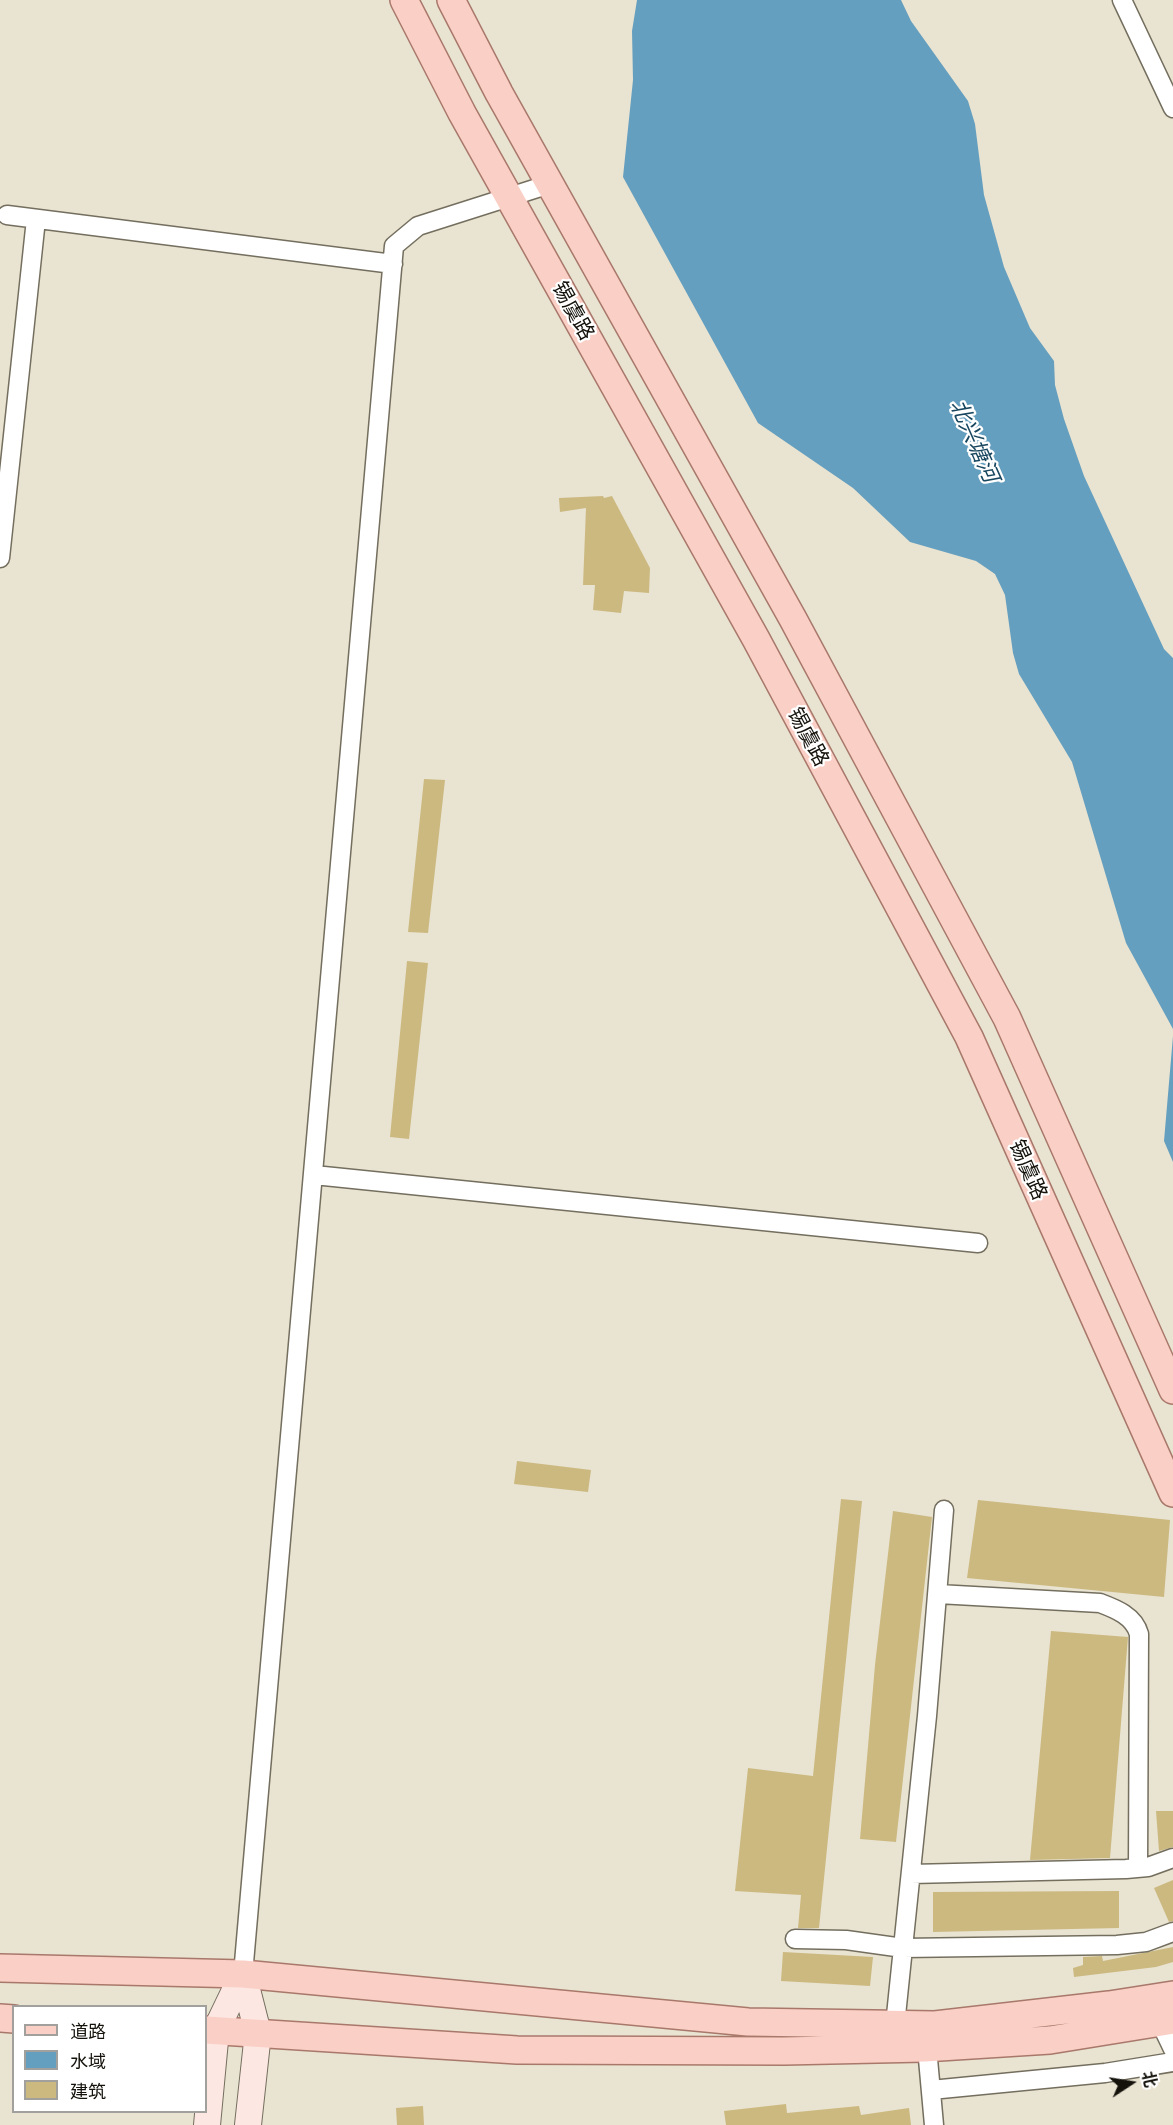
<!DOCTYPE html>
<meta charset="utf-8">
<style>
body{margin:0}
#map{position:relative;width:1173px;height:2125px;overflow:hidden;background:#e9e3d1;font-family:"Public Sans","Noto Sans SC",sans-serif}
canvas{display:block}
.legend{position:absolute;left:12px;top:2005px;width:195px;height:108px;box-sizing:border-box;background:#fff;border:2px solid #a1a09d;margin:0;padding:8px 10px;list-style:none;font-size:18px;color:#14120b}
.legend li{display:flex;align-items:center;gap:12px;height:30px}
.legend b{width:30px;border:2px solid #a1a09d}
.north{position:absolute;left:1101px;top:2053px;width:60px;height:60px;-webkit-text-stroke:4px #fff;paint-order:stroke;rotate:78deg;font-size:16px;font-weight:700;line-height:24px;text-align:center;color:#14120b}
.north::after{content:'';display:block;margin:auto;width:21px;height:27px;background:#14120b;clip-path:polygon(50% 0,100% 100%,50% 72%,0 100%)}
</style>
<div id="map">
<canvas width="1173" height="2125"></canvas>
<ul class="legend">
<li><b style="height:8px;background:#facfc5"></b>道路</li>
<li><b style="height:16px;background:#659fbf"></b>水域</li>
<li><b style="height:16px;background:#ccb980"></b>建筑</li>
</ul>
<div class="north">北</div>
</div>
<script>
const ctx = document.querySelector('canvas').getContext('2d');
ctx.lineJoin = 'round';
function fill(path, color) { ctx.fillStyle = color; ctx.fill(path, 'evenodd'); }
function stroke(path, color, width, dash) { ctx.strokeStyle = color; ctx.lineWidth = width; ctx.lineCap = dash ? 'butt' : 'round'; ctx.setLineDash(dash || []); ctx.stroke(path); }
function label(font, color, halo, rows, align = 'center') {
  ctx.font = font + ' "Public Sans","Noto Sans SC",sans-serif'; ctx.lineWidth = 4.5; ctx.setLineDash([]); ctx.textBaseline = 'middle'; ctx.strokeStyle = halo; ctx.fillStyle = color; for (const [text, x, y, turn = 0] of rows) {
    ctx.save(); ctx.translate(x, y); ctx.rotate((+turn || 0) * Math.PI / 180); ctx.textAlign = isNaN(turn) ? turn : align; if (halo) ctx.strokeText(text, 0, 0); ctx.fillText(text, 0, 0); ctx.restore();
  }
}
fill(new Path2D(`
 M637,0H901L911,21L968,101L975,124L984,195L1004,267L1030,328L1054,361L1055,385L1064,419L1084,476L1164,649L1173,658V1029L1126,943L1072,762L1019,674L1013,653L1005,595L995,574L976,561L910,542L853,488L758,423L623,177L633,80L632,31Z
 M1173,1036V1162L1164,1141Z`), '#659fbf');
fill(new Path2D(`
 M603,496L604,498L612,496L650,568L649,593L624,591L621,613L593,610L595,585H583L586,508L560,512L559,498Z
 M424,779L445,780L428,933L408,932Z
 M407,961L428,963L409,1139L390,1137Z
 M517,1461L591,1470L588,1492L514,1484Z
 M841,1499L862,1501L819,1928H798L801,1895L735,1891L748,1768L813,1776Z
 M978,1500L1170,1520L1164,1597L967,1578Z
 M893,1511L932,1517L896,1842L860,1839L875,1665Z
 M1051,1631L1128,1637L1110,1858L1030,1860Z
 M1156,1811H1173V1847L1159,1851Z
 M1173,1880V1921L1169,1922L1154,1888Z
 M1119,1891V1928L933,1932V1892Z
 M1173,1947V1962L1156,1967L1074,1977L1073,1968L1083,1965V1957L1102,1956L1103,1961Z
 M783,1952L873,1957L870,1986L781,1981Z
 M786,2104L787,2113L859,2106L861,2115L909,2108L911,2125H726L724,2111Z
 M423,2106L424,2125H397L396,2108Z`), '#ccb980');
const minor = new Path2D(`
 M1122,0L1173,108
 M7,215L393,264
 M0,558L36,219
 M314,1175L978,1243
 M938,1594L1100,1603C1116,1609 1134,1616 1139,1634L1138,1868
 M911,1874L1126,1869L1148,1867L1173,1858
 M795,1939L846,1940L903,1948L1117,1945L1146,1942L1173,1932
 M243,1974L394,246L418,226L550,184
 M1160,2022L1173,2049
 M895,2035V2025L927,1716L944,1510
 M927,2048L934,2125
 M931,2090L1105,2073L1173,2062`);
const secondary = new Path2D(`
 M243,1974L258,2033L248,2125
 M207,2125L216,2030L243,1974`);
const primary = new Path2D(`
 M404,0L462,113L756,639L969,1037L1173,1493
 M451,0L499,93L793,619L1007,1018L1173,1390
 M0,1968L243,1974L748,2022L935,2025L1109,2005L1173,1995
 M0,2018L14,2019
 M206,2030L517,2050L784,2051L924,2048L1050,2040L1173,2020`);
stroke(minor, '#736e5e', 21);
stroke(secondary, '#736e5e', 28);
stroke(primary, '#a8786b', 30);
stroke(minor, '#fff', 18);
stroke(secondary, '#fde7e2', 26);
stroke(primary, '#facfc5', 27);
label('21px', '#14120b', '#fff', [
 ["锡虞路",573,311,61],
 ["锡虞路",808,737,62],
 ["锡虞路",1028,1170,66]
]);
label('italic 22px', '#18475f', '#fff', [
 ["北兴塘河",974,441,66]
]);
</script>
